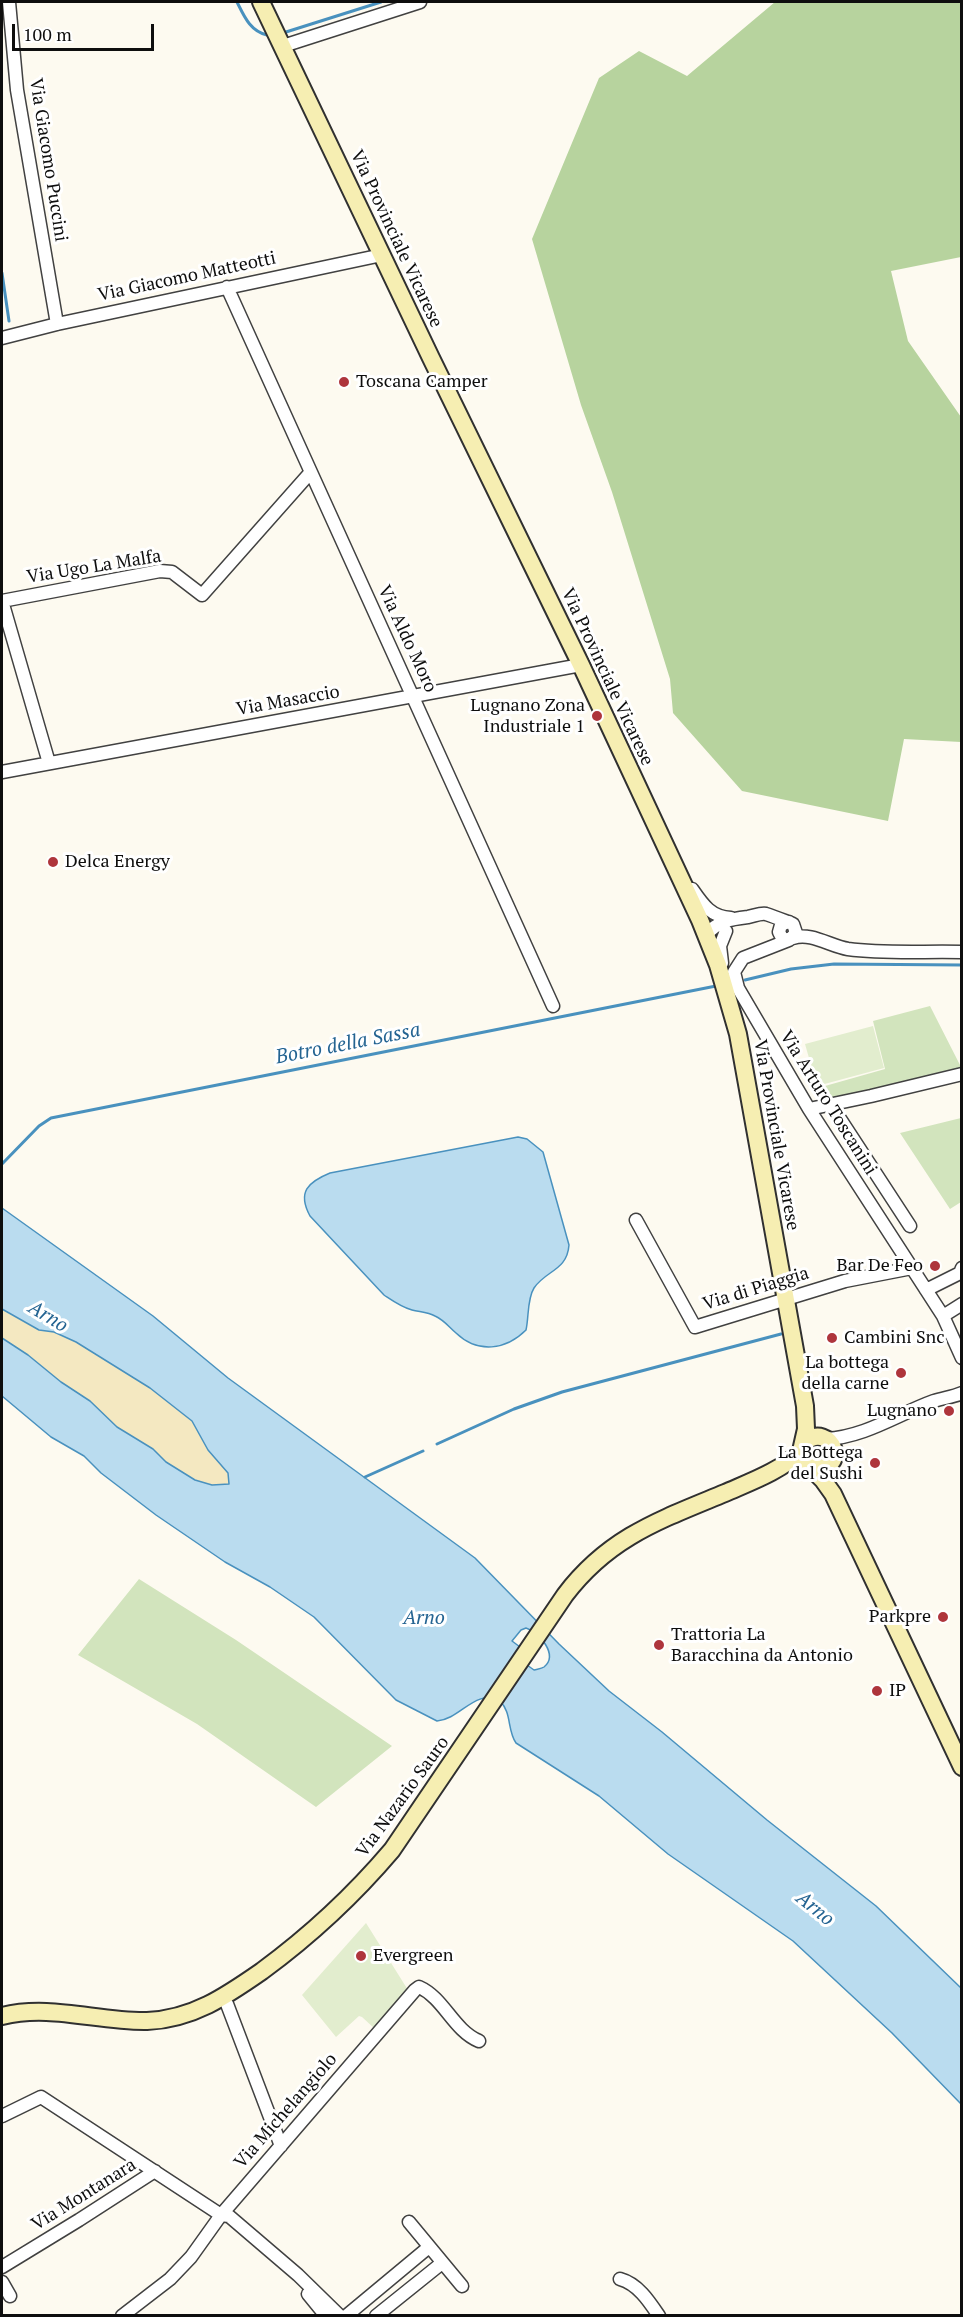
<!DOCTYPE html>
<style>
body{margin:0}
#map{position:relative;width:963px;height:2317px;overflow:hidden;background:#fdfaf0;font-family:"PT Serif",serif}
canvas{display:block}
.frame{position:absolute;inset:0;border:3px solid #0e0e0e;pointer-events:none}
.scale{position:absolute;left:12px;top:24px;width:142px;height:27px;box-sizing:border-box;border:3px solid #0e0e0e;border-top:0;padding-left:8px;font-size:18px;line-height:21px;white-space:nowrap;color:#0e0e0e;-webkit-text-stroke:4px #fff;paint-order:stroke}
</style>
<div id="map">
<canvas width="963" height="2317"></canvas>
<div class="frame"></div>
<div class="scale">100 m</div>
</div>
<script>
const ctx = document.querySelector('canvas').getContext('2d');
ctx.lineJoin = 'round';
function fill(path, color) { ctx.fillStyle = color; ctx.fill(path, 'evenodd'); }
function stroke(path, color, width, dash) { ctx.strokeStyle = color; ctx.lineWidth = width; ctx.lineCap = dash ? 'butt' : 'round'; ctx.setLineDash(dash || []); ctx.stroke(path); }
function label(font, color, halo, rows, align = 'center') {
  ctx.font = font + ' "PT Serif",serif'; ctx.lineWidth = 6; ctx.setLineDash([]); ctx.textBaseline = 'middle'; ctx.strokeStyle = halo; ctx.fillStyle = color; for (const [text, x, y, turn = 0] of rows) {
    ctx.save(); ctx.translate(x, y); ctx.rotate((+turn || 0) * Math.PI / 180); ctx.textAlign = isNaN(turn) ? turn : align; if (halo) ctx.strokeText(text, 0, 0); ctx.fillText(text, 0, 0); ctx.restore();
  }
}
fill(new Path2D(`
 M930,1006L961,1067L821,1101L818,1088L885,1069L873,1021Z
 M961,1118V1202L950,1209L900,1133Z
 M139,1579L236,1640L392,1746L316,1807L197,1724L78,1655Z`), '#d2e4bd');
fill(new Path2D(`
 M775,2H961V257L891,271L908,341L961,417V742L904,739L888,821L742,791L673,713L670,679L612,492L581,405L532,239L599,78L639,51L687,76Z`), '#b7d39e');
fill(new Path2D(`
 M2,1309L39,1330L54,1332L76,1342L150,1388L192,1421L208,1450L228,1473L229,1484L212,1485L195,1480L166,1462L153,1449L117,1427L90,1401L61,1382L28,1355L2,1338Z`), '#f4e8c1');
fill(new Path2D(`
 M873,1026L884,1068L817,1086L805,1044Z
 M366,1923L408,1990L375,2029L362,2017L359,2016L336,2037L302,1995Z`), '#e2edce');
const water = new Path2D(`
 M518,1137L527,1139L543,1152L569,1245C567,1271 546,1270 534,1288C527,1299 529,1317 526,1330C506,1350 478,1354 456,1333C449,1327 444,1320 435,1316C428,1312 420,1312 412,1310C401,1307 393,1301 384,1295L310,1216C297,1192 308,1182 330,1173Z
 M2,1208L153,1316L228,1378L475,1558L559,1644L609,1691L662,1732L767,1820L876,1906L961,1988V2104L892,2033L793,1941L668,1854L599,1796L516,1743C507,1730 512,1713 500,1701C475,1688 461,1719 437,1721L396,1700L314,1617L270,1587L225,1562L156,1515L101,1473L84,1456L51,1437L2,1396V1338L28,1355L61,1382L90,1401L117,1427L153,1449L166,1462L195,1480L212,1485L229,1484L228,1473L208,1450L192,1421L150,1388L76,1342L54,1332L39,1330L2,1309ZM526,1628C539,1632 559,1655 544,1667C541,1669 537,1669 534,1670L520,1660V1647L512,1641L521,1630Z`);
fill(water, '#badcef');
stroke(water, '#4991be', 1.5);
stroke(new Path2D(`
 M237,2C244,16 250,31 267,35
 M286,32L381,2
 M2,273L9,321
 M745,980L791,969L834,964L962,965
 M2,1164L39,1126L51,1118L716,986
 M437,1444L514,1409L562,1392L781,1334
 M365,1477L423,1451`), '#4991be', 3);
const street = new Path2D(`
 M9,2L17,90L57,324
 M283,46L420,2
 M227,287L553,1006
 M2,338L57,324L382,255
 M49,763L2,601L160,571L172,572L202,595L310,473
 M2,772L581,665
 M692,889C703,905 711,917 731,918
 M706,935C718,921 730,919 748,917C754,916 760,913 766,914C775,917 785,921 793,924L796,933L789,940L782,938L779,932L781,925L789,922
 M793,938C811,932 830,946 848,949C885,954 924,951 962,952
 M789,940L743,958L734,972L738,988L809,1109L943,1316L962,1358
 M722,963L720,946L726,931
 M831,1105L910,1226
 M809,1109L871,1096L962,1074
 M636,1220L695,1327L845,1281L912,1268
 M926,1290L960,1273L962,1268
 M943,1316L962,1304
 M826,1439C865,1437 898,1414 934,1401C943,1398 953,1397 962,1393
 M227,2004L281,2146
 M2,2116L41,2097L221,2215L229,2216L298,2275L340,2316
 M409,2222L462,2286
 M2,2267L79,2220L155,2171
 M620,2279C638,2284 649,2301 659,2316
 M2,2282L10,2296
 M308,2294L326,2316
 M122,2316L170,2279L191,2257L221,2215L415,1990L419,1987C444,1998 453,2030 479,2041
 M346,2316L429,2247
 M376,2316L442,2263`);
const secondary = new Path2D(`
 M261,2L431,358L581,665L700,920L718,965L738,1034L805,1406L806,1429L801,1451L802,1459L823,1480L833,1494L962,1767
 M804,1443C831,1418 855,1476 806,1467
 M2,2016C51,2004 98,2022 147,2021C193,2019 226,1996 262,1971C311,1935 353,1896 392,1850L565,1595C609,1537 660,1520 725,1493C750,1482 781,1471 801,1451`);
stroke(street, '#414141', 15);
stroke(secondary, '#303030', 20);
stroke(street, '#fff', 12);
stroke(secondary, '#f6eeb2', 16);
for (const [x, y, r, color] of [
 [344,382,6,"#ae353c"],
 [597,716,6,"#ae353c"],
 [53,862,6,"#ae353c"],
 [935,1266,6,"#ae353c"],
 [832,1338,6,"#ae353c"],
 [901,1373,6,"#ae353c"],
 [949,1411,6,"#ae353c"],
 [875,1463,6,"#ae353c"],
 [943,1617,6,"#ae353c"],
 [659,1645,6,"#ae353c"],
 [877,1691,6,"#ae353c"],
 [361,1956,6,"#ae353c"]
]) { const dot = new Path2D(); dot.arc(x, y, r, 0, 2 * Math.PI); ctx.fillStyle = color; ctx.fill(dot); stroke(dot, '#fff', 2); }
label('18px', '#0e0e0e', '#fff', [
 ["Via Giacomo Puccini",48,160,81],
 ["Via Provinciale Vicarese",396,239,65],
 ["Via Giacomo Matteotti",187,277,-12],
 ["Via Ugo La Malfa",94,567,-9],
 ["Via Aldo Moro",407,639,65],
 ["Via Provinciale Vicarese",607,677,65],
 ["Via Masaccio",288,701,-10],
 ["Via Arturo Toscanini",828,1103,58],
 ["Via Provinciale Vicarese",776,1135,80],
 ["Via di Piaggia",756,1289,-17],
 ["Via Nazario Sauro",403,1797,-54],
 ["Via Michelangiolo",286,2111,-49],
 ["Via Montanara",84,2195,-32]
]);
label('18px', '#0e0e0e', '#fff', [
 ["Toscana Camper",356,382],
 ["Lugnano Zona",585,706,"right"],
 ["Industriale 1",585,727,"right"],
 ["Delca Energy",65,862],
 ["Bar De Feo",923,1266,"right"],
 ["Cambini Snc",844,1338],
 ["La bottega",889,1363,"right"],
 ["della carne",889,1384,"right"],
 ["Lugnano",937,1411,"right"],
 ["La Bottega",863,1453,"right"],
 ["del Sushi",863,1474,"right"],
 ["Parkpre",931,1617,"right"],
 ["Trattoria La",671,1635],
 ["Baracchina da Antonio",671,1656],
 ["IP",889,1691],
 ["Evergreen",373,1956]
], 'left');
label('italic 20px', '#246492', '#fff', [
 ["Botro della Sassa",348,1044,-11],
 ["Arno",48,1317,31],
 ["Arno",424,1618],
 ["Arno",815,1909,39]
]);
</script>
